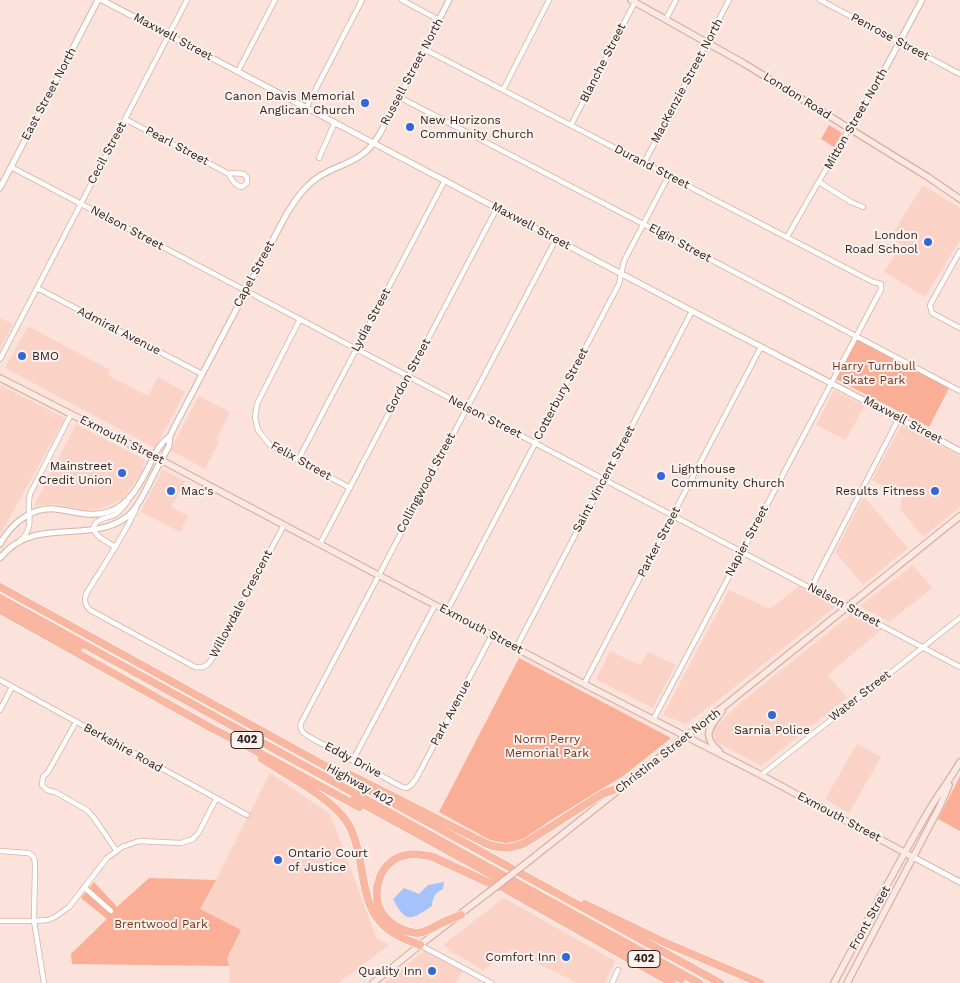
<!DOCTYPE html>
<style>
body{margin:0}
canvas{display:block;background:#fbe2da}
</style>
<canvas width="960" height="983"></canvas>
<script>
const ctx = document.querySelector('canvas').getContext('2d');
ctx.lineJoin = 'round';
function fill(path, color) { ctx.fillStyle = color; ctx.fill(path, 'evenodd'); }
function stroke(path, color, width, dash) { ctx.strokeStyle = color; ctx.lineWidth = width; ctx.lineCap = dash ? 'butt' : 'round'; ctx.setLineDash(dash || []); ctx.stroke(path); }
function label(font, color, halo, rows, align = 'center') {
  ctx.font = font + ' "Work Sans",sans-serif'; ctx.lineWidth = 4; ctx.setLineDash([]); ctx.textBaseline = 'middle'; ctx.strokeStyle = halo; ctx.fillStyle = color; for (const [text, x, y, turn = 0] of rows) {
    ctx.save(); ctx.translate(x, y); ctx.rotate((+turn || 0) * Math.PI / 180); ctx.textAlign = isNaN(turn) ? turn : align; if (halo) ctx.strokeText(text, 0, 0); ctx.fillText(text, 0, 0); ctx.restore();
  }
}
fill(new Path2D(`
 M923,185L960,208V240L925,297L884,272L901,244L890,238Z
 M0,318L13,324L0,349Z
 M28,326L110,370L108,375L148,396L158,377L185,392L155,448L5,368Z
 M0,385L65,418L0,535Z
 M834,390L864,406L846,440L816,425Z
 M199,396L230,412L216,440L219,442L205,469L170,450Z
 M76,424L145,460L142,472L123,499L100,509L82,510L55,504L34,506Z
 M902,424L960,456V507L923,537L900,509L902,496L872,480Z
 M162,470L185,481L171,507L188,516L180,532L141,512Z
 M864,497L908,548L863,585L835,552Z
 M913,565L932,588L889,622L860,606Z
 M799,586L835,607L721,698L686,724L663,715L729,590L770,609Z
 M854,612L882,629L828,675L847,698L761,766L715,741L713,729L745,699Z
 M610,651L640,665L648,652L676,665L653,708L596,679Z
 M857,744L881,757L849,813L825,799Z
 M270,773L330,814L377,939L389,945L338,983H230L229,966L227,958L200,909L216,880Z
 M504,898L615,961L605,983H577L511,950L483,970L450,951L444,944Z
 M424,951L462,971L456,983H384Z`), '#fbd3c6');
fill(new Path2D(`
 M829,125L842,133L834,147L821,139Z
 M857,339L949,388L929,427L836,379Z
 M519,658L671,738L623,776L548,822L534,833L524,839L517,842L505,843L490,840L439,812Z
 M960,776V831L938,819Z
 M149,878L216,880L200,909L241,930L227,958L229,966L72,964L71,954L107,919L81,898L94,882L117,907Z`), '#faae95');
fill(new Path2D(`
 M444,882L443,889C436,892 432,898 432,906C411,920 406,924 393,899L404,888L419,894L428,885Z`), '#a5c2fa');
const minor = new Path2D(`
 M402,0L439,20
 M820,0L960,74
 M666,19L676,0
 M424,49L873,282L881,284V290L878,295L653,720
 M238,71L275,0
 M503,90L549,0
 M399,97L649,227L960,391
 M307,106L362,0
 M125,119L229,174C231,180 236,186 242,187L247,183V178L244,174L233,173L229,174
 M571,125L635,2
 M319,158L335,122
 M644,163L729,0
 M11,167L960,667
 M819,182L851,202L863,207
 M787,237L849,129
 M960,251L930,305L932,313L960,328
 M37,288L202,374
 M300,319L257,404L255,418L258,430L269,444L298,460L350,488
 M0,359L187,0
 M298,460L445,180
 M136,509C122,539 103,566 86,594C84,601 85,605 90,610L195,667C206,669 210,663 215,654L284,525
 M20,541C37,525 25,513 30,494L71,414
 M320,544L497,208
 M116,547C109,543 85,532 97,522C102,517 110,518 116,514C120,511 124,506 127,502
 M811,588L899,418
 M447,611L619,284L624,261L669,175
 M492,635L416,779L411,785L407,788L402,787L313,739C307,735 298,732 301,723L556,239
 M516,648L692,311
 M0,680L247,815
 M584,684L761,347
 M0,710L12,687
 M76,722L48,772L43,777L42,785L47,790L55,792L87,810L94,818L116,850
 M353,760L435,605
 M761,775L960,618
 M0,851L28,853C34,855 35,859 35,865L34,921L44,983
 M85,888L111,911
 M0,921H34L48,920L55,917L69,907L107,858L122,847L139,841L181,843L193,839L199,832L216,799
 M420,945L491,983
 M612,983L618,970`);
const tertiary = new Path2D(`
 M102,0C299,103 495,208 692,311C782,358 871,403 960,451
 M849,129L878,82L922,0
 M0,188L98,0
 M0,544C11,524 31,507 55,509C75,511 88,518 108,512C131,505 142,480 152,460C157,450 160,443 170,436
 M0,558C35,514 90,546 128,516C138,507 143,495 149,484C155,471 162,459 169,446L170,436L177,422L286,215C297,197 307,182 327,172C339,166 353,162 364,153C378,142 385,123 393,108C413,73 431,36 449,0
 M913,857L960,882`);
const secondary = new Path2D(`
 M631,0L745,64L928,177L960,199
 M0,378L161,460L584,684L761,775L913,857
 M719,751C700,735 711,726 722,711
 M529,861L728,703L960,516
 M373,983L420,945L489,892
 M834,983C865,925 896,867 929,810C939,793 951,778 960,762
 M847,983L940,806L949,785`);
const motorway = new Path2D(`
 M0,587L720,983
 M0,598L699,983
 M0,604L79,647
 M0,610L213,729L245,745L359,807
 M262,759C288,776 330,797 347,822C354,832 356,844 359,855C365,886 365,920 399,936C405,940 413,942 420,945
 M349,774L487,844C501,849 511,849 525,843L602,794L623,786
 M354,799L681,979
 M494,882L514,894L672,983
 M585,904L666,943L760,983
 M461,915C455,917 449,920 443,922C435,926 427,932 418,933C411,933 403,930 396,926C391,923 386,919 382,913C369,892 381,859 406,855C415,853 425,855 433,857L498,887`);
stroke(minor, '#d8b1a3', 6);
stroke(tertiary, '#d8b1a3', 7);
stroke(secondary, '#d8b1a3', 8);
stroke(motorway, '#fff', 9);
stroke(minor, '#fff', 4.5);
stroke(tertiary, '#fff', 5);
stroke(secondary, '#fde9e3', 5.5);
stroke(motorway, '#f9b7a2', 8);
const secondaryBridge = new Path2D(`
 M489,892L529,861`);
stroke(secondaryBridge, '#d8b1a3', 8, []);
stroke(secondaryBridge, '#fde9e3', 5.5);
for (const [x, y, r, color] of [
 [365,103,5,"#3366d6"],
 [410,127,5,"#3366d6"],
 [928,242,5,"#3366d6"],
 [22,356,5,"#3366d6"],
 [122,473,5,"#3366d6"],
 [661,476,5,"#3366d6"],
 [171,491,5,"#3366d6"],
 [935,491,5,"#3366d6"],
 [772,715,5,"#3366d6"],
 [278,860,5,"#3366d6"],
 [566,957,5,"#3366d6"],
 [432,971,5,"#3366d6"]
]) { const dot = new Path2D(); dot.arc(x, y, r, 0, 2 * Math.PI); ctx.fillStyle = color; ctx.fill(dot); stroke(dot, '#fcf3f0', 2); }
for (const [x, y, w] of [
 [247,740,32],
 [644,959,32]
]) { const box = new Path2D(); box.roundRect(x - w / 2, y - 8.5, w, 17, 4); ctx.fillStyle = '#fcf3f0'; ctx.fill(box); stroke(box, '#2f201b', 1); }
label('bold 11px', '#2f201b', null, [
 ["402",247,740],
 ["402",644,959]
]);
label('12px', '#2f201b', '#fcf3f0', [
 ["Maxwell Street",173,37,28],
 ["Penrose Street",890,37,28],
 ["Blanche Street",603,63,-63],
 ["Russell Street North",412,72,-62],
 ["MacKenzie Street North",687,81,-62],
 ["East Street North",49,94,-62],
 ["London Road",797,96,32],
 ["Mitton Street North",856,119,-60],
 ["Pearl Street",177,146,28],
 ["Cecil Street",107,153,-62],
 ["Durand Street",652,167,27],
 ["Maxwell Street",531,226,28],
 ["Nelson Street",127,228,28],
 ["Elgin Street",680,243,28],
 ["Capel Street",254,274,-62],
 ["Lydia Street",371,320,-62],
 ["Admiral Avenue",119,331,27],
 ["Gordon Street",408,376,-62],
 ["Cotterbury Street",561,394,-62],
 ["Nelson Street",485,417,27],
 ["Maxwell Street",903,420,28],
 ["Exmouth Street",122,440,27],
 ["Felix Street",301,461,29],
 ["Saint Vincent Street",604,479,-62],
 ["Collingwood Street",426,483,-62],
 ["Napier Street",747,541,-62],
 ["Parker Street",659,542,-62],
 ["Willowdale Crescent",241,604,-62],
 ["Nelson Street",844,605,28],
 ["Exmouth Street",481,629,28],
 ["Water Street",860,696,-38],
 ["Park Avenue",451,713,-62],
 ["Berkshire Road",123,748,29],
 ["Christina Street North",668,751,-38],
 ["Eddy Drive",353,760,28],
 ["Highway 402",360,785,29],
 ["Exmouth Street",839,817,28],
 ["Front Street",870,918,-61]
]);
label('12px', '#2f201b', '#fcf3f0', [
 ["Canon Davis Memorial",355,96],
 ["Anglican Church",355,110],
 ["New Horizons",420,120,"left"],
 ["Community Church",420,134,"left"],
 ["London",918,235],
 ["Road School",918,249],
 ["BMO",32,356,"left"],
 ["Mainstreet",112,466],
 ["Credit Union",112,480],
 ["Lighthouse",671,469,"left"],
 ["Community Church",671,483,"left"],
 ["Mac's",181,491,"left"],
 ["Results Fitness",925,491],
 ["Sarnia Police",772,730,"center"],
 ["Ontario Court",288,853,"left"],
 ["of Justice",288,867,"left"],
 ["Comfort Inn",556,957],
 ["Quality Inn",422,971]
], 'right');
label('12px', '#7b3218', '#fcf3f0', [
 ["Harry Turnbull",874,366],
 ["Skate Park",874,380],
 ["Norm Perry",547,739],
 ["Memorial Park",547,753],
 ["Brentwood Park",161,924]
]);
</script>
